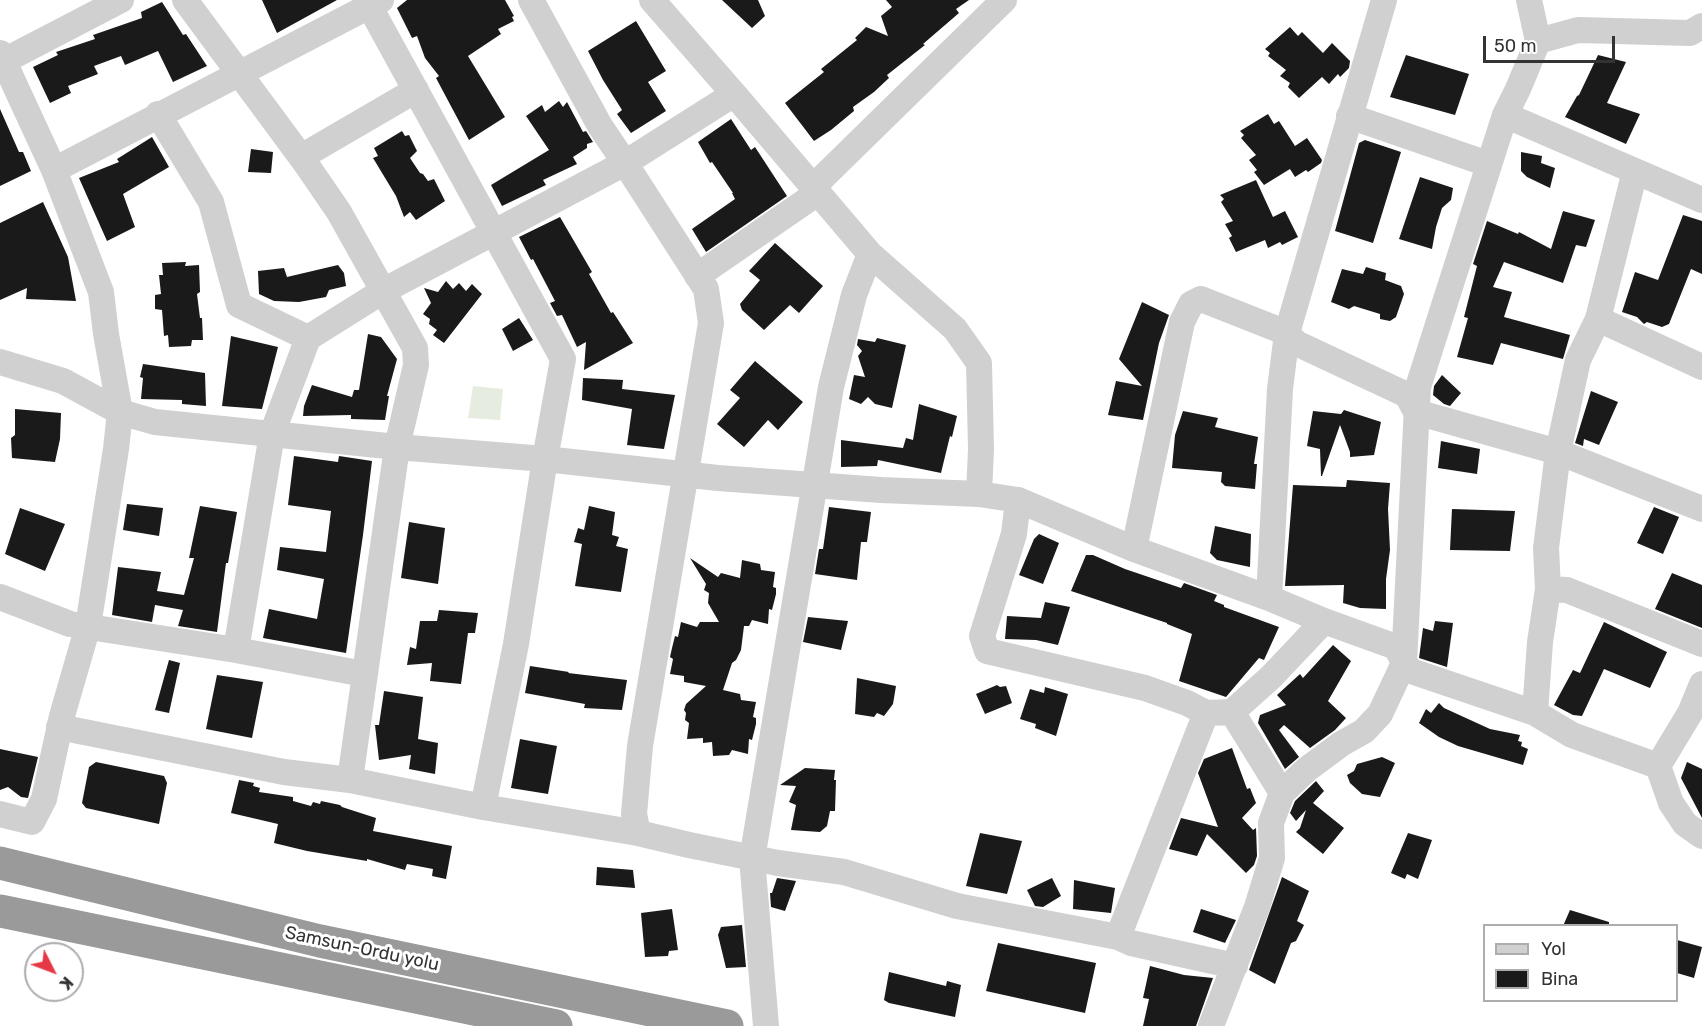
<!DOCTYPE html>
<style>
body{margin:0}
#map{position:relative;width:1702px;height:1026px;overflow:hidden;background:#fff;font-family:Rubik,sans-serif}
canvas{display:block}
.legend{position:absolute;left:1483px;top:924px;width:195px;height:78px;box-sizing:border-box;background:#fff;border:2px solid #adadad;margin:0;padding:8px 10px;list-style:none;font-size:18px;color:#333}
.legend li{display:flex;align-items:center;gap:12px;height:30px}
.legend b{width:30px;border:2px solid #adadad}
.north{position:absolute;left:24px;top:942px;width:60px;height:60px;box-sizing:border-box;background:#fff;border:2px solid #adadad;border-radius:50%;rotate:132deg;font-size:16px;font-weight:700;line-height:24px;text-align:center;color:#333}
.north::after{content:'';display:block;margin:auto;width:21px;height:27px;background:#e63946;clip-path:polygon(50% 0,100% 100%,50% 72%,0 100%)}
.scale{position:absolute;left:1483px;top:36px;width:132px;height:27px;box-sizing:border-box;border:3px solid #333;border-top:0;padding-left:8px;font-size:18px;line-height:21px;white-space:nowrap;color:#333;-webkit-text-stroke:4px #fff;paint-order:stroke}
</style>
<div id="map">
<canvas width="1702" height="1026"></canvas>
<ul class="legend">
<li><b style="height:8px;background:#d0d0d0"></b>Yol</li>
<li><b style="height:16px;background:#1a1a1a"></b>Bina</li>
</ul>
<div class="north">K</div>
<div class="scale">50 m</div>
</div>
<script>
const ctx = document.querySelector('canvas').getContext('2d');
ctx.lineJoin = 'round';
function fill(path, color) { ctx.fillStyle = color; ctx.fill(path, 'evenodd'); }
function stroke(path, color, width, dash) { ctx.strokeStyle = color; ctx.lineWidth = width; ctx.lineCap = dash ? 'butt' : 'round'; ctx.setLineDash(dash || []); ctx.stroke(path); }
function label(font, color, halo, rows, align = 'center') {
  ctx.font = font + ' Rubik,sans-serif'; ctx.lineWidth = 6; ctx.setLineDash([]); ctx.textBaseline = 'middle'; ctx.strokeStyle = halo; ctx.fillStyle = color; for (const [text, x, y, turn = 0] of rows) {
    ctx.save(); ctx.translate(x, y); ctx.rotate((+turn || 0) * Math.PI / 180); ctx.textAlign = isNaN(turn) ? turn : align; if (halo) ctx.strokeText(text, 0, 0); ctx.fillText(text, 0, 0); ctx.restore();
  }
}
fill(new Path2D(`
 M473,386L503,389L500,420L468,418Z`), '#e6ecdf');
fill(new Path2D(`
 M262,0H337L277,33Z
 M407,0H505L514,16L512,17L514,21L498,29L501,34L468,56L505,117L469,140L436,78L439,76L425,58L417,36L412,38L397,8Z
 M722,0H758L765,16L752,28Z
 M886,0H969L956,9L959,13L923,44L925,45L887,75L889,78L874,92L853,107L854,111L831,130L814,141L785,103L824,72L821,69L857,40L855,38L866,27L888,36L881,16L892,7Z
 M162,2L183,35L186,34L207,66L173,82L158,51L125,65L121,56L94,66L98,74L68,86L71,93L50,103L33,67L58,55L56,52L95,39L93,35L142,18L141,12Z
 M636,21L666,71L648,82L666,111L631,133L617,114L622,110L603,80L588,51Z
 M1290,27L1298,36L1302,32L1323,53L1332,43L1350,61L1349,68L1340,77L1338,74L1329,84L1322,77L1299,98L1288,87L1290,83L1280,76L1286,70L1268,56L1270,53L1265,49Z
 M1406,55L1469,74L1455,115L1390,97Z
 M1598,55L1626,62L1607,103L1640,114L1626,144L1565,117L1577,96L1579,95Z
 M559,101L563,107L567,102L583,132L586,131L593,142L587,144V148L573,157L577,164L543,180L546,185L502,206L491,185L549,150L526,116L542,105L545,112Z
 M0,109L19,152H23L31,171L0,186Z
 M1268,114L1274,124L1279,121L1295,146L1307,138L1322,160L1321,163L1308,172L1306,170L1295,177L1290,169L1264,185L1254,172L1257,170L1249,160L1256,155L1241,138L1244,135L1240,131Z
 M731,119L751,150L755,147L787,196L706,252L692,229L735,199L732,193H733L712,162L710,163L698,142Z
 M402,131L405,136L409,135L417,151L410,158L420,173L423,174L428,181L434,179L445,201L416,220L410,212L404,217L396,196L373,158L378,156L374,148Z
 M152,137L169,167L123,194L135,227L107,241L79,178L119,162L117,159Z
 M1365,140L1401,152L1373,243L1335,231L1359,143Z
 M251,149L273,152L271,173L248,172Z
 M1521,152L1542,156L1541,163L1555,168L1550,188L1527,177L1521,171Z
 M1420,177L1453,188L1451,200L1442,208L1436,227L1432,249L1399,239Z
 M1256,180L1273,217L1285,211L1298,237L1282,245L1280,242L1268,248L1265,240L1236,252L1229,238L1232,236L1225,224L1233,221L1221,202L1224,199L1220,195Z
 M43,202L68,257L76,301L26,299L27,288L0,300V223Z
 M1563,211L1595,220L1586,247L1576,245L1563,283L1504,262L1493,287L1512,292L1504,317L1570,335L1563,359L1501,343L1493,365L1457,357L1468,318L1464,317L1477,266L1473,264L1487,221L1518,234L1519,232L1551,249Z
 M1683,215L1702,221V274L1691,269L1669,324L1662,327L1647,322L1644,324L1637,317L1622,312L1635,272L1658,280Z
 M560,217L592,272L589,274L611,313L613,312L633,343L584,370L586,342L577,347L562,315L557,316L550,303L555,301L533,259L531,260L519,237Z
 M775,243L823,286L799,313L790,305L764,330L742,310L740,304L760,280L749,271Z
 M186,262L185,266L199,265L200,292L197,294L200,318H202L203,340H192L191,346L169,347L168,335L164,336L162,310L155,309V295L161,294L159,275H163L162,263Z
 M338,265L344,273L346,286L329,290L326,297L299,302L274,301L259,294L258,271L284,268L287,277Z
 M1366,267L1386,273L1385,280L1401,286L1404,294L1396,317L1390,321L1380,319V314L1354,306L1349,309L1331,302L1342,269L1363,274Z
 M446,281L453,289L459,283L466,291L472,284L482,294L444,343L433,335L437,330L429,324L430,319L423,314L431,303L424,288L438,292Z
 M1142,302L1169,315L1159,343L1143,420L1108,415L1116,381L1142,386L1119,359Z
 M519,318L533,340L513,351L502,329Z
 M368,334L381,337L397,359L387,396H389L385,420L351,419V415L303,416L304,406L312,385L352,397L354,390H359Z
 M231,336L278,347L262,409L222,406Z
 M877,338L906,345L892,408L875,404L868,397L861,404L849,399L854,375L865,377L858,356L862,351L857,345L858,339L875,342Z
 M755,361L803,402L778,430L768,420L744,447L717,424L740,398L730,390Z
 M143,364L205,373L206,406L182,404V400L141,399L143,378L140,377Z
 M1442,375L1461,393L1450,406L1444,404L1433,395L1434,386Z
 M583,378L623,380L622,389L675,395L664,449L627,445L632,409L582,400Z
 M1591,391L1618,402L1599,445L1584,439L1583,446L1575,443Z
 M919,404L957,416L952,437L950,436L941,473L878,460L877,466L841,467V440L903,448L906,438L913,440Z
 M15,409L61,413L60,439L55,462L12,458L11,438L15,435Z
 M1344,410L1381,422L1374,455L1350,457V452L1340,425L1322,476H1321L1320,449L1307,446L1313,411L1341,414Z
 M1183,411L1218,418L1215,427L1258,437L1254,464H1257L1255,489L1225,486L1221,482L1222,472L1172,468L1175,435Z
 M1441,441L1480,449L1477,474L1438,468Z
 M294,456L338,462L339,456L372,461L363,535L346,653L263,638L269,609L317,619L324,579L277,570L280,547L326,552L331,511L288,505Z
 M1347,480L1390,483L1388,509L1390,550L1386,579V609L1360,608L1343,603L1344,585L1285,586L1293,485L1346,487Z
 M127,504L163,508L159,536L123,530Z
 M200,506L237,512L228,563H226L217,632L178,626L183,610L155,605L152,622L112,615L118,567L161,572L157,591L184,595L194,558H189Z
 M589,506L615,512L612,535L619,537L616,546L628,549L621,592L575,586L582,544L574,542L578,528L584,530Z
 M829,507L871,512L867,542H861L857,580L815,574L819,549H823Z
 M1654,507L1679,517L1663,554L1637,543Z
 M20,508L65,524L45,571L5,554Z
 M1452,509L1515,511L1510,551L1450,550Z
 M409,522L445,528L438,584L401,578Z
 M1215,526L1251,534L1250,567L1217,560L1210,553Z
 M1039,534L1059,543L1043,584L1019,575L1034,539Z
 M1086,555H1093L1125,569L1181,588L1184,583L1217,595L1214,601L1224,605V607L1279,627L1264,660L1259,658L1226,697L1179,681L1192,634L1167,624V623L1071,591Z
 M690,558L718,577L721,573L740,578L742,560L760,564L761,570L775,572L773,587L776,588V594L772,610L769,609L768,624L752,620L749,626H744L741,650L736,660L732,663L723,690L740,694L741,700L756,702L753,717L756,718V724L752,740L749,739L748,754L732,750L729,755L713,756L712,742L703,743V738L687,739L689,723L685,720L686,713L684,710L686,704L706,686L684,682V676L670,674L673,659L670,657L672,648L675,636L678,637L681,622L697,627L700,622H719L708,603L709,593L704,590L706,584Z
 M1672,573L1702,585V628L1655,609Z
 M1045,602L1070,607L1058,645L1036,640L1005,639L1007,616L1041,618Z
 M439,610L478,613L475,633H468L461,684L430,681L432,663L407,665L410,647L416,649L420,621H437Z
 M808,617L848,621L841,650L803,642Z
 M1435,621L1453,623L1447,667L1419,658L1423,628L1433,631Z
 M1604,622L1667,652L1650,688L1604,669L1582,716L1573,715L1554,705L1573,670L1580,673Z
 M1333,645L1351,661L1328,701L1346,718L1335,730L1310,748L1284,725L1279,730L1299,757L1285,769L1258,723L1260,715L1286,705L1277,695L1300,674L1303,678Z
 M169,660L180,663L169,713L155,710Z
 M530,666L569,672L568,673L627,680L622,710L584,708L585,704L525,693Z
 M217,675L263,682L252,738L206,729Z
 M857,678L896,686L893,704L884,716L877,713L874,717L855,714Z
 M997,685L1000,687L1006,686L1012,703L985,714L976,694Z
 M1045,687L1068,694L1056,736L1035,728L1036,724L1020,719L1030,689L1044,693Z
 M384,691L423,697L418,739L438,743L435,774L409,769L411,755L379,760L375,725H379Z
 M1439,703L1444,708L1490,729L1520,735L1518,741L1522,742L1521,746L1528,749L1523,765L1458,746L1439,737L1419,723L1426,709L1431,713Z
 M520,739L557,746L548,794L511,788Z
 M1232,748L1247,789L1250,788L1256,803L1242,818L1253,830L1256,828L1257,856L1254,865L1246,873L1207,834L1197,856L1169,849L1181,818L1218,827L1198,773L1204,759Z
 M0,749L38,757L28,798L21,797L8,787L0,790Z
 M1382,757L1395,763L1380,797L1362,794L1350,783L1347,775L1354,771L1357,764Z
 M96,762L164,776L167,783L159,824L86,808L82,803L89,767Z
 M1687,762L1702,769V818L1681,778Z
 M805,768L835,770L834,780H836L835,811H830L827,826L820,832L791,830L796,805L789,802L796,786L780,785Z
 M239,780L254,783L253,786L260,788L259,792L293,797V801L311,806L313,802L320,804L321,801L340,805L342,807L376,818L373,831L452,846L446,879L432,876L433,869L407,864L405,870L367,859V861L307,851L274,843L278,824L231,813Z
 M1316,781L1324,791L1313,803L1344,828L1323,854L1296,832L1300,828L1306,810L1296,821L1290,813L1295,801Z
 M980,833L1022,841L1007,894L966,886Z
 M1408,833L1432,840L1418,879L1407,874L1405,879L1391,873Z
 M597,867L633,870L635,888L596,885Z
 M1282,877L1309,891L1297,921L1304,925L1296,941L1291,943L1275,984L1249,970Z
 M777,878L796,881L785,911L771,907L770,893H772Z
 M1052,878L1061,896L1043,907L1035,906L1027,890Z
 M1074,880L1115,888L1111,913L1073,909Z
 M672,909L678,950L669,951L668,956L645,957L641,913Z
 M1201,909L1236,920L1225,943L1193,932Z
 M1570,910L1609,922V926H1563Z
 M742,925L746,967L726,968L718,935L721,927Z
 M1677,940L1702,947L1694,978L1677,973Z
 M998,943L1096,963L1085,1013L986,991Z
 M1150,966L1184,975L1213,978L1196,1026H1143L1149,999L1143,998Z
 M889,972L946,986L947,981L961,985L955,1017L889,1003L884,1000Z`), '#1a1a1a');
stroke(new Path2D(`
 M185,0L304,161L339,212L415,348L416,365L397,447L350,780
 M652,0L734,94
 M1529,0L1538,41L1578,30L1690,33L1702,26
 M370,7L563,359L545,459L516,644L483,807
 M0,53L54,170L101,292L106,334L120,412L116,449L88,626L62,716L44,799L32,822L0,814
 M0,63L121,0
 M158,114L211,202L239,305L308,338
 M1505,115L1702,200
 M1349,116L1488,164
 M301,157L416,90
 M54,170L381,0
 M814,186L1004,0
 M697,276L819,192
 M1598,319L1702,367
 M0,362L63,381L120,412L155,422L397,447L545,459L718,478L881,490L979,494L1018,500L1134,549L1269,598L1324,621L1396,647L1404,663L1411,671L1535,713L1572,735L1658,766L1671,803L1685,824L1702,836
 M1018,500L1014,534L982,636L987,651L1145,688L1187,703L1206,713L1232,712L1271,677L1324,621
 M1134,549L1182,322L1191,304L1201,299L1287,333L1296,343L1407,395L1416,412L1558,452L1702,509
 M1548,589L1567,590L1702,644
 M0,597L70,624L236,650L364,674
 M1269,598L1280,389L1287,333L1384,0
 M236,650L272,434L308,338L383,291L625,163L600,126L531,0
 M1535,713L1540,642L1548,589L1546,548L1558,452L1578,360L1598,319L1635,171
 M59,727L284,772L350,780L483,807L638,833L689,845L778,863L844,872L957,906L1118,937L1131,943L1235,966
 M1658,766L1690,713L1702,684
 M1282,793L1306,770L1341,744L1364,731L1380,714L1404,663L1418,387L1505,115L1518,89L1538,41
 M638,833L634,814L640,746L711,323L706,289L625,163L734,94L870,254L955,329L979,363L981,449L979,494
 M1118,937L1206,713
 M766,1026L752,858L754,847L831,387L854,295L870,254
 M1211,1026L1257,907L1272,858L1271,823L1282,793L1232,712`), '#d0d0d0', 26);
stroke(new Path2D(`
 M0,863L320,941L727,1026
 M0,911L556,1026`), '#9a9a9a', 33);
label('18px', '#333', '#fff', [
 ["Samsun-Ordu yolu",362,949,12]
]);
</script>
